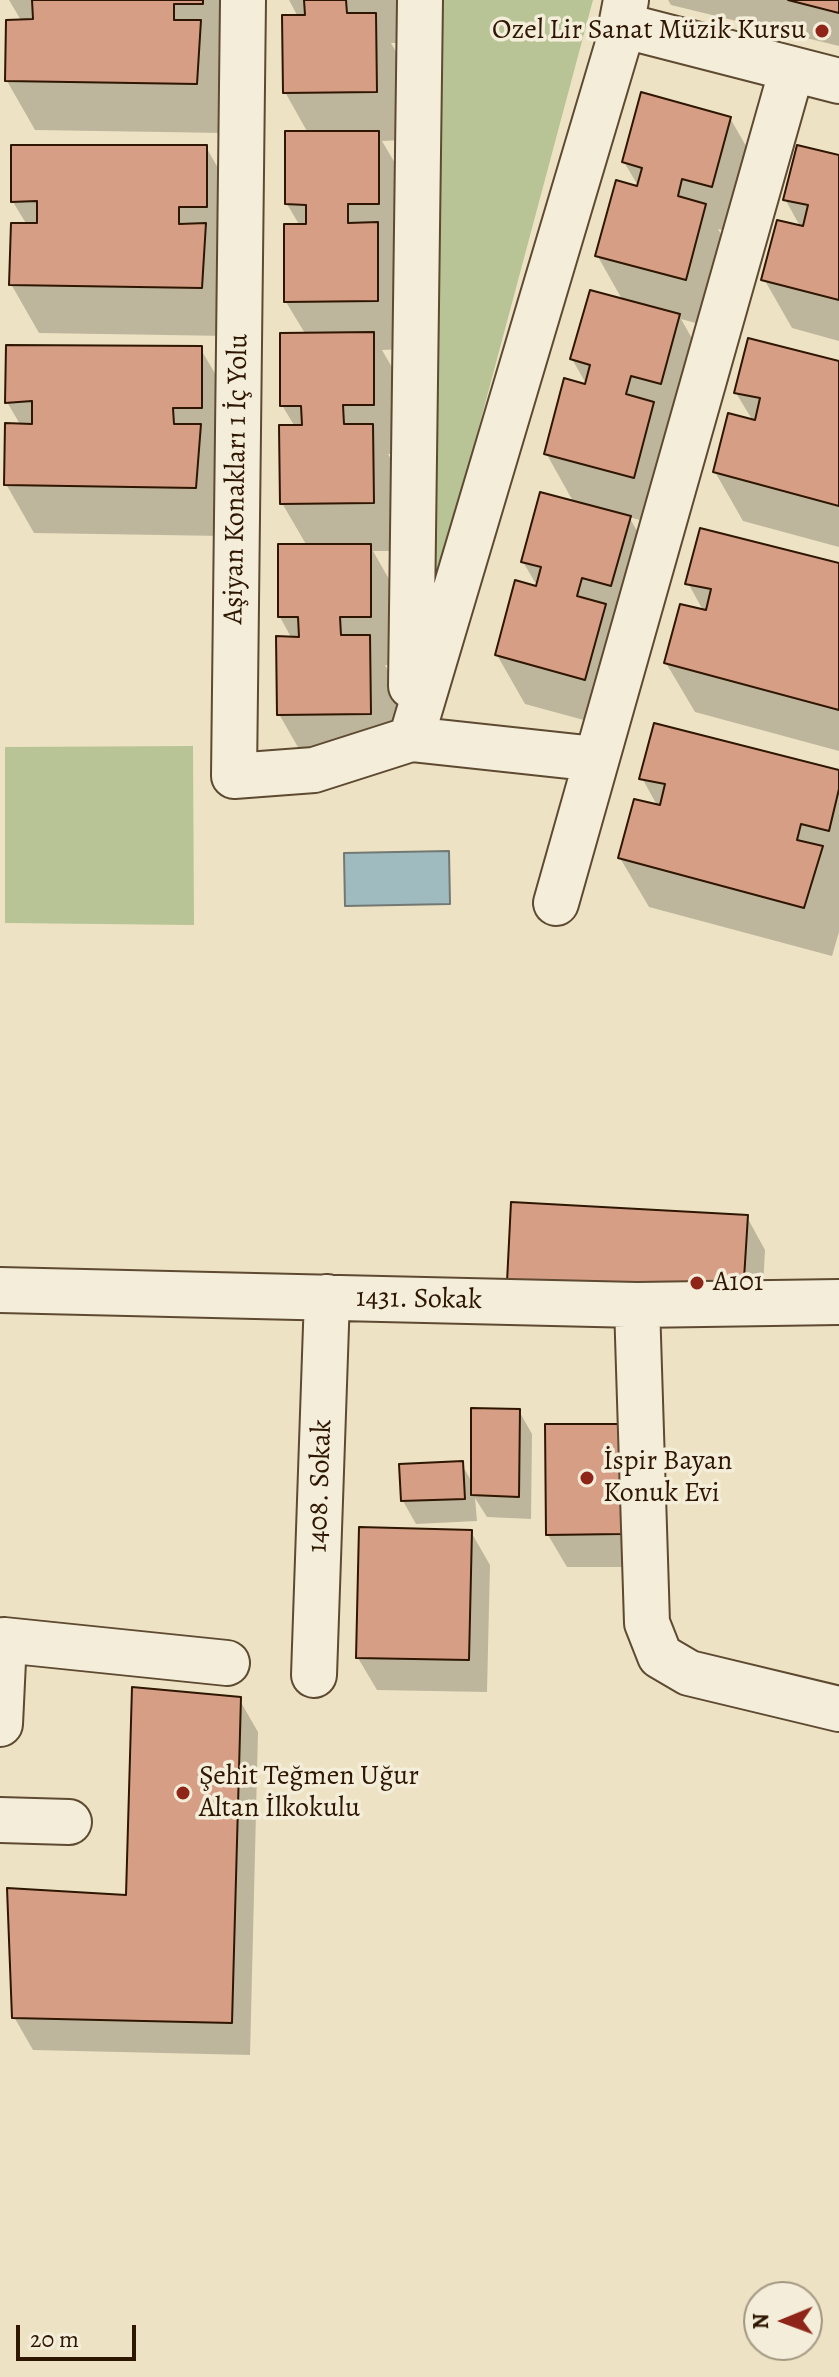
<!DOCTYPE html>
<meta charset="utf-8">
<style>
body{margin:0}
#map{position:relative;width:839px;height:2377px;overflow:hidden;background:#ede3c4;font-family:Alegreya,serif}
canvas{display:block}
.north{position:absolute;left:743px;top:2281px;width:80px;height:80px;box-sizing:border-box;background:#f3edd9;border:2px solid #a49782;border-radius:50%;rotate:269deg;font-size:22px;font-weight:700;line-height:32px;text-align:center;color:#2e1600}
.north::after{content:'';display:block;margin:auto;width:28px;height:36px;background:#8f2418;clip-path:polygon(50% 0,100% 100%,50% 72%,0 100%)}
.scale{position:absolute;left:16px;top:2325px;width:120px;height:36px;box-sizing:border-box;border:4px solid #2e1600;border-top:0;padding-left:10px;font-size:24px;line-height:28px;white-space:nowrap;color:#2e1600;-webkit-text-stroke:6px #f3edd9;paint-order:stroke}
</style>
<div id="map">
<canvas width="839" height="2377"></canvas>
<div class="north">N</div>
<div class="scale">20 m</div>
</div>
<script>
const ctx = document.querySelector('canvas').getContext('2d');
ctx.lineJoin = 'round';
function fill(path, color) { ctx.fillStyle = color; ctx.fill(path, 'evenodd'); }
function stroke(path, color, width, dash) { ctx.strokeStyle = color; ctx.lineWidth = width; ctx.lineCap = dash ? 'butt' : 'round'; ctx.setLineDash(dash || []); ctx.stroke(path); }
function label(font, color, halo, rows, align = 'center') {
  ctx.font = font + ' Alegreya,serif'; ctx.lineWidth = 7; ctx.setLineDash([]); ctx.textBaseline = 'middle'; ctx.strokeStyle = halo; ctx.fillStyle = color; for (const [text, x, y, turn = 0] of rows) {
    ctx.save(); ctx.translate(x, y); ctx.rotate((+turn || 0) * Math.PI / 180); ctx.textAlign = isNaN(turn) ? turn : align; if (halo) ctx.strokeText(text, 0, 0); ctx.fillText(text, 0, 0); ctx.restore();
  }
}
fill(new Path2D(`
 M438,0H593L424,632Z
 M193,746L194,925L5,923V747Z`), '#b8c495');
const water = new Path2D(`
 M449,851L450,904L345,906L344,853Z`);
fill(water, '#a0bbc0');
stroke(water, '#727973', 2);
fill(new Path2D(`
 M9,0H230V53H218L228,71L224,133L35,130L7,81L22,22Z
 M289,0H404V43H391L403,64L404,140L382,141L406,182V252H393L405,273V349L382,350L401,383V454H388L400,475L401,551H373L398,595V665H385L397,686L398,762L307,763L279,714L292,639L280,617L307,546L282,503L295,427L282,405L306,335L286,302L300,226L287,204L308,133L285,92L298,17Z
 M668,0H839V46L671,5Z
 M730,118L758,167L740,235L718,229L733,255L714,328L681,319L707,365L688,432L666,426L681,452L662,526L629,517L658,567L613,728L525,704L497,655L539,589L523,562L574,503L546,453L588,387L572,359L623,301L597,255L640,189L624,162Z
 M206,147L234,196L229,336L39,333L11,284L27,225L13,202Z
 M839,157V341L792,328L764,279L801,228L785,199Z
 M200,348L229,397L223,536L34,533L6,484L21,426L7,402Z
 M839,363V547L743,521L715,472L753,421L736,393Z
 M839,566V751L695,712L666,663L704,612L688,583Z
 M839,772V932L832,956L649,907L620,858L658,807L642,778Z
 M747,1217L765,1250L761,1327L528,1314Z
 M519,1411L532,1434L531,1519L487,1517L475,1498L477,1521L416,1524L403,1501L461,1463L473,1484Z
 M620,1426L640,1567H567L548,1535Z
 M471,1532L490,1565L487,1692L377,1690L358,1658Z
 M239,1699L258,1732L250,2055L33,2050L14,2017L128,1897Z`), '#0003');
const building = new Path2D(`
 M32,0H203V4H174V20H201L197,84L5,81L6,20L33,19Z
 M304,0H346L347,13H376L377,92L283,93L282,15H305Z
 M788,0H839V13Z
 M641,92L731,117L712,187L682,179L678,196L706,204L686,280L595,256L616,180L637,186L642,168L622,162Z
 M285,131H379V204H348V223L378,222V301L284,302V224H306V205L285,204Z
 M11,145H207V207H179V224L206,223L202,288L9,285L11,223H37V201L11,202Z
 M797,145L839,155V300L761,280L777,220L803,226L808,205L783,200Z
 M590,290L680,314L661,384L631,376L626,394L654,402L634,478L544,454L564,378L585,384L590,365L570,359Z
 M374,332V405H343L344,424H373L374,503L280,504L279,425H302L301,406H280V333Z
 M748,338L839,361V506L713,472L728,413L755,420L760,398L734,393Z
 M6,345L202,346V408H173L174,424H201L196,488L4,485L5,423L32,424V401L5,403Z
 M540,492L631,516L611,586L582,578L577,596L606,604L585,680L495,655L515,580L536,586L541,567L521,562Z
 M700,528L839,563V710L664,663L680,604L706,610L711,589L685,584Z
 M278,544H371V617H340L341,635H370L371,714L277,715L276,636L299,637L298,617H278Z
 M654,723L839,770V789L829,831L801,824L797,840L823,846L804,908L618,858L634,799L660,805L665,784L639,779Z
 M511,1202L748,1215L743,1295L507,1282Z
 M471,1408L520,1409L519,1497L471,1495Z
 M545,1424H621L622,1534L546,1535Z
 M463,1461L465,1499L401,1501L399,1464Z
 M359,1527L472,1530L469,1660L356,1658Z
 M132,1687L241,1697L232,2023L12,2018L7,1888L126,1895Z`);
fill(building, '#d79e86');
stroke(building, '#2e1600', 2);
const minor = new Path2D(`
 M243,0L234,776L314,770L411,739L596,759
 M621,25L839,81
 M411,686L420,0
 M411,739L617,47L626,0
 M556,903L792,69
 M0,1290L637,1305L839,1302
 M637,1305L647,1623L660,1656L689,1673L839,1709
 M314,1675L327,1297
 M0,1724L4,1640L227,1663
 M0,1820L69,1822`);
stroke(minor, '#5e4931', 48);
stroke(minor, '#f3edd9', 44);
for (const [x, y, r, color] of [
 [822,31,8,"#8f2418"],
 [697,1283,8,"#8f2418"],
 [587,1478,8,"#8f2418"],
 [183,1793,8,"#8f2418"]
]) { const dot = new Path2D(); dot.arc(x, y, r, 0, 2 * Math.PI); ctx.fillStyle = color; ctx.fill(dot); stroke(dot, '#f3edd9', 3); }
label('28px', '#2e1600', '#f3edd9', [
 ["Ozel Lir Sanat Müzik Kursu",806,31,"right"],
 ["A101",713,1283],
 ["İspir Bayan",603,1462],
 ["Konuk Evi",603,1494],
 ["Şehit Teğmen Uğur",199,1777],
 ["Altan İlkokulu",199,1809]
], 'left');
label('28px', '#2e1600', '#f3edd9', [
 ["Aşiyan Konakları 1 İç Yolu",237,479,-89],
 ["1431. Sokak",419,1300,1],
 ["1408. Sokak",321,1486,-88]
]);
</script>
